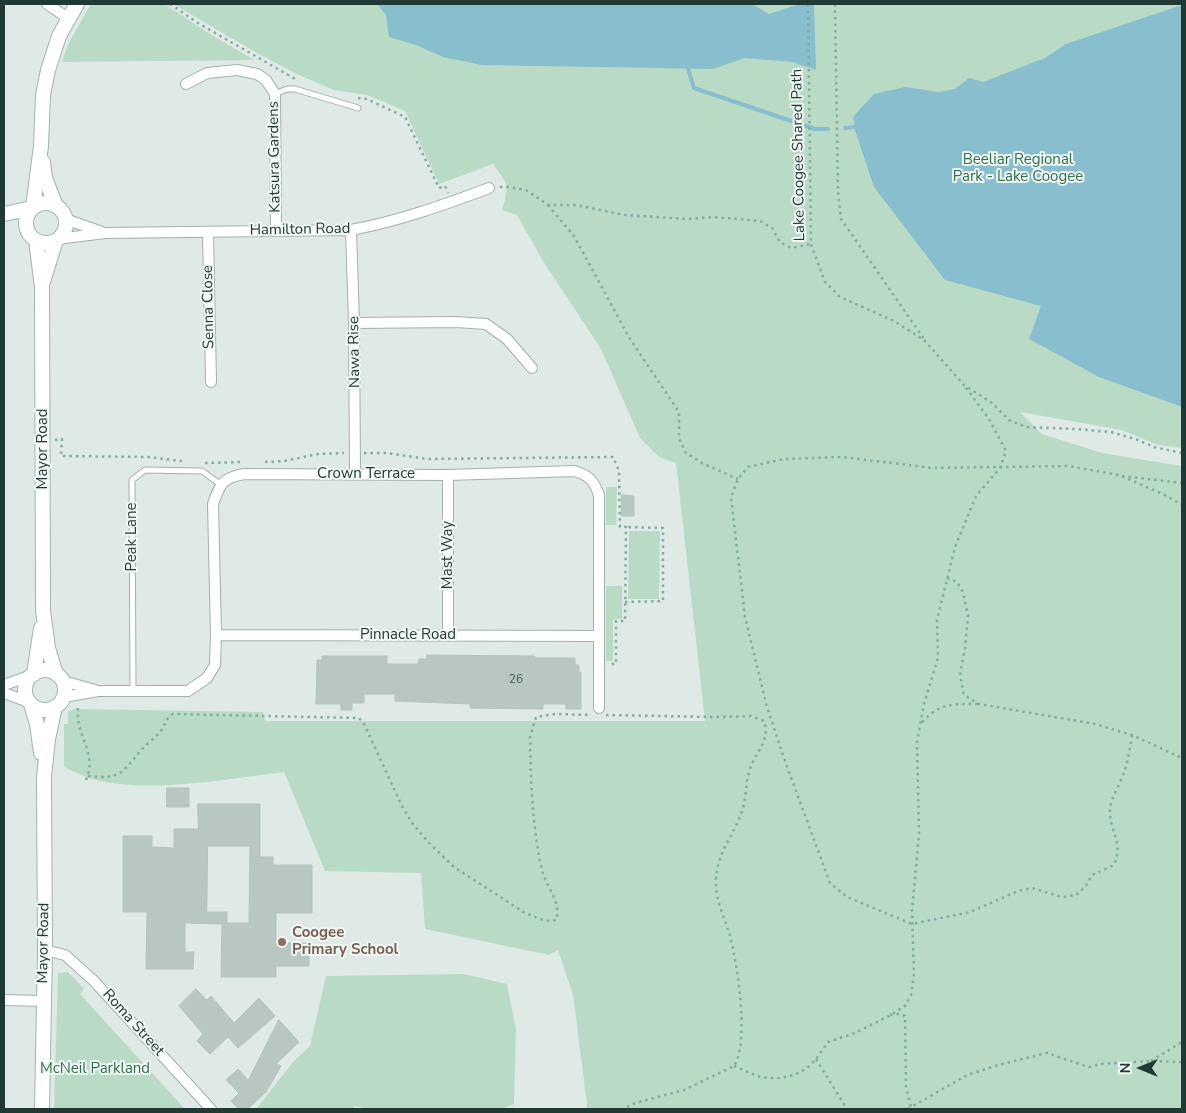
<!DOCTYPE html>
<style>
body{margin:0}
#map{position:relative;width:1186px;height:1113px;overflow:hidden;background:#dfeae6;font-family:"Nunito Sans",sans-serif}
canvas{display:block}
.frame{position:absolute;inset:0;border:5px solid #213935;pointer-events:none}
.north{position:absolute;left:1116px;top:1043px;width:50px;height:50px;-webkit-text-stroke:4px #f0f7f4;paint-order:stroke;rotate:270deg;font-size:14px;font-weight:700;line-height:20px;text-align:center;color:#213935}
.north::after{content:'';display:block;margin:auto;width:18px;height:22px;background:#213935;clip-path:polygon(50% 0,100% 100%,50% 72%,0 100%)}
</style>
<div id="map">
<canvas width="1186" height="1113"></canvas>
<div class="frame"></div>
<div class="north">N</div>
</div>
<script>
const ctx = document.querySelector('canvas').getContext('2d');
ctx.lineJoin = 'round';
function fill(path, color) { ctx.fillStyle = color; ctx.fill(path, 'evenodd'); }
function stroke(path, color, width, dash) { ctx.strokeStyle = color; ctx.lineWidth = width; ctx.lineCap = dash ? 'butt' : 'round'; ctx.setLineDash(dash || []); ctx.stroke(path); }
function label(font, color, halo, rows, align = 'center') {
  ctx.font = font + ' "Nunito Sans",sans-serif'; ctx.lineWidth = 4; ctx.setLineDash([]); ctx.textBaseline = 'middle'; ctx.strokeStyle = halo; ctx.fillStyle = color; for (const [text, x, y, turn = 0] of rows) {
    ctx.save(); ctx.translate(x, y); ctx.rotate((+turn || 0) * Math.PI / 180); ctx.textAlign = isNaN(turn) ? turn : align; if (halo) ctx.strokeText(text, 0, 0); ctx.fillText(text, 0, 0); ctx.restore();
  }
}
fill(new Path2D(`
 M91,4H165L202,29L254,60L62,62L68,44Z
 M173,4H1182V448L1158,445L1122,430L1020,412L1042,434L1102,453L1182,466V1109H586L587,1105L573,995L558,950L549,955L425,929L421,873L325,871L284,772C227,779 144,795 89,778C81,775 73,771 64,767V724H68V712L74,709L263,712L265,721H705L676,463L659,457L640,438L601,349L543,261L517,215L502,210C510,183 508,186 493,164L439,184L405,111L367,95L334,90L299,75L255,52Z
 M606,487H617L616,525H606Z
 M629,531H660L659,599H628Z
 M606,586H622V619H613V661H606Z
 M68,972L84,989L80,994L185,1109H54L58,973Z
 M464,974L507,984L516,1030L514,1104L501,1109H367L354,1106L353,1109H256L294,1061L310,1046L326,976Z`), '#b9dbc5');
fill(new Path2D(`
 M377,4H752L769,14L800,4H814L816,70L792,62L745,58L713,69L482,65L443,57L416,45L389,37L386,15Z
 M1182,5V407L1099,377L1029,339L1041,306L945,280L874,187L855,130L853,117L874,94L905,87L939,92L955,89L969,78L983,82L1045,58L1066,44Z`), '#89bece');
stroke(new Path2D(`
 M688,69L694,88L815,129H828
 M845,128L855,127`), '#89bece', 4);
const building = new Path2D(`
 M622,495L634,496V516H622Z
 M427,655L535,656V658H575V665H579V672H581V709H566V704H543V709L470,708V704L395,701V694H364V703H352V710H341V704H316L317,660H322V656H387V664H418L419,659H427Z
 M167,788H189V807H167Z
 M198,804H260V857H273V865H312V913H276V943H309V966H276V977H221L222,924L185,923V952H194L193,969H146L147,912H123V836H152V847L174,848V829H198ZM208,846H250L249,923H227V912H207Z
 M196,989L207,1000L211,996L234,1023L259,998L275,1016L238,1048L228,1037L210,1054L197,1041L203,1034L179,1006Z
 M279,1020L299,1042L276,1064L281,1066L266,1092L248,1109H239L231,1101L239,1093L226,1080L238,1069L248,1080Z`);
fill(building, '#b8c7c2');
stroke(building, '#b2c3bd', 1);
const service = new Path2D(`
 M275,94L287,89H295L358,108
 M133,690L132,480L145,470L202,471L220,484`);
const minor = new Path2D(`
 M47,4L68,18
 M186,84L207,73L237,70L257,74L266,80L275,94L276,231
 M65,219L102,232
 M351,230L354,323L355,474
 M208,233L211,382
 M57,239L105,233L351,230C399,221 444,205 489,188
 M354,323L456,322L486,324L507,339L532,368
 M216,635L599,636
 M448,635V475
 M63,681L95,690
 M4,685L32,675
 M4,693L29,702
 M64,697L98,691H188L207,678L215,665L216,635L213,504C220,484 222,478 244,474L448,475L574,471C589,475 594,481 599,495V708
 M45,950L65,955L93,980L211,1109
 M4,1000L43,1001`);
const secondary = new Path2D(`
 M43,162L45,178L56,206
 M26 223a20 20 0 1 1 40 0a20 20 0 1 1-40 0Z
 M33,207L41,146L43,95L48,70L59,36L77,4
 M4,214L32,208
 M36,240L42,287L43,610L48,648L56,674
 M43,282L56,240
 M25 690a20 20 0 1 1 40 0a20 20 0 1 1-40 0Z
 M34,674L41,628
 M31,704L37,724L41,753
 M42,1109L45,950L44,777L48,739L55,707`);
stroke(service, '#a2b1ad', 7);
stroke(minor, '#a2b1ad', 12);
stroke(secondary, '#9fb5af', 16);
stroke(new Path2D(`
 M170,4L198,23L297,80
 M808,4L811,244L825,282L840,297L894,321L924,340L964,385L992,403L1009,420L1026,427L1075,429L1111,432L1138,440L1154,447L1182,453
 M835,4L838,192L841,219L924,339
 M358,98L367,99L405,117L439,188L445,186L448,193
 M500,187H509L526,190L548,205H576L625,215L689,219L713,217L760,221L772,228L780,242L791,248L811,244
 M548,205L574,236L630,339L679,412V438L686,453L702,463L738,479
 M55,440L62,439L61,456L148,457L182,461
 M364,453H387L427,459L613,457L619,471L620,527H626L625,621H616V664H610
 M265,462L284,461L319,454L344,453
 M205,463L242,462
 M1122,476L1182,483
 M947,578L957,582L963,592L968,616L965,648L960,675L964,695L979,704L1095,724L1132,735L1182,758
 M625,602L663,601V528L626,527
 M78,708C75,736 98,753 86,780
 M606,715L717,717L751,716L764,721C770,740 758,749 751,766C745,781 747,799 741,814C732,838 714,858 716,885C716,900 724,917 729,932C737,961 750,1041 734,1066L684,1090L635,1103L623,1109
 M922,722C939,703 954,704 978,704
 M1132,735C1130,748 1128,761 1124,773C1120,784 1111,798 1110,809C1109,831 1124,843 1114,865L1092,875L1085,887L1076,895L1062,897L1032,888L1018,891L970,912L912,924L847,897L830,883L786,764L767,707L745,617L731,497L738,479L748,467L784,459L842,457L933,468L1068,466L1119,475L1163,494L1182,505
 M88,776C122,780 122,772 143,748C148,743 155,738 160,732C165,726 165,718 173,714L359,718L364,724L402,806L413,824L428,842L454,867L525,913L543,920L550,921L556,920C562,902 546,887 542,870C532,826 531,782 530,737L536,717L555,714L590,715
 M890,1015L900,1014L905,1016L906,1087L911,1107
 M816,1059L847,1109
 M1151,1061L1182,1042
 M734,1066L760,1077L768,1078H780L794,1075L806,1069L816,1059L828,1042L855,1033L889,1016L905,1006L911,995L914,974L912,911L919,834L917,742L924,704L938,658L937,620L955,547L976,496L1000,468L1006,451L989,419L964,385
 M908,1109L967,1075L998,1065L1047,1053L1089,1067L1100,1064L1150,1061L1182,1062`), '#81aca2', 2.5, [2.5, 4]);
stroke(service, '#fff', 5);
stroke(minor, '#fff', 10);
stroke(secondary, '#fff', 14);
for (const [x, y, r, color] of [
 [282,942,5,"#8d6e63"]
]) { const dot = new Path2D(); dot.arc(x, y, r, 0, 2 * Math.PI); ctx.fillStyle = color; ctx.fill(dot); stroke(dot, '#f0f7f4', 2); }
label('12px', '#475c58', null, [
 ["26",516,680]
]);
label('15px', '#213935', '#f0f7f4', [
 ["Lake Coogee Shared Path",799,155,-91],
 ["Katsura Gardens",275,157,-91],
 ["Hamilton Road",300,230,-1],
 ["Senna Close",209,307,-91],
 ["Nawa Rise",355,352,-91],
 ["Mayor Road",43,449,-90],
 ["Crown Terrace",366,474],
 ["Peak Lane",132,537,-90],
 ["Mast Way",448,555,-90],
 ["Pinnacle Road",408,635],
 ["Mayor Road",44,943,-89],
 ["Roma Street",133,1023,48]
]);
label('15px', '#2d6e4b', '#f0f7f4', [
 ["Beeliar Regional",1018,160],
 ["Park - Lake Coogee",1018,177],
 ["McNeil Parkland",95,1069]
]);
label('bold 15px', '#785e54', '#f0f7f4', [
 ["Coogee",292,933],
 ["Primary School",292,950]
], 'left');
</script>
